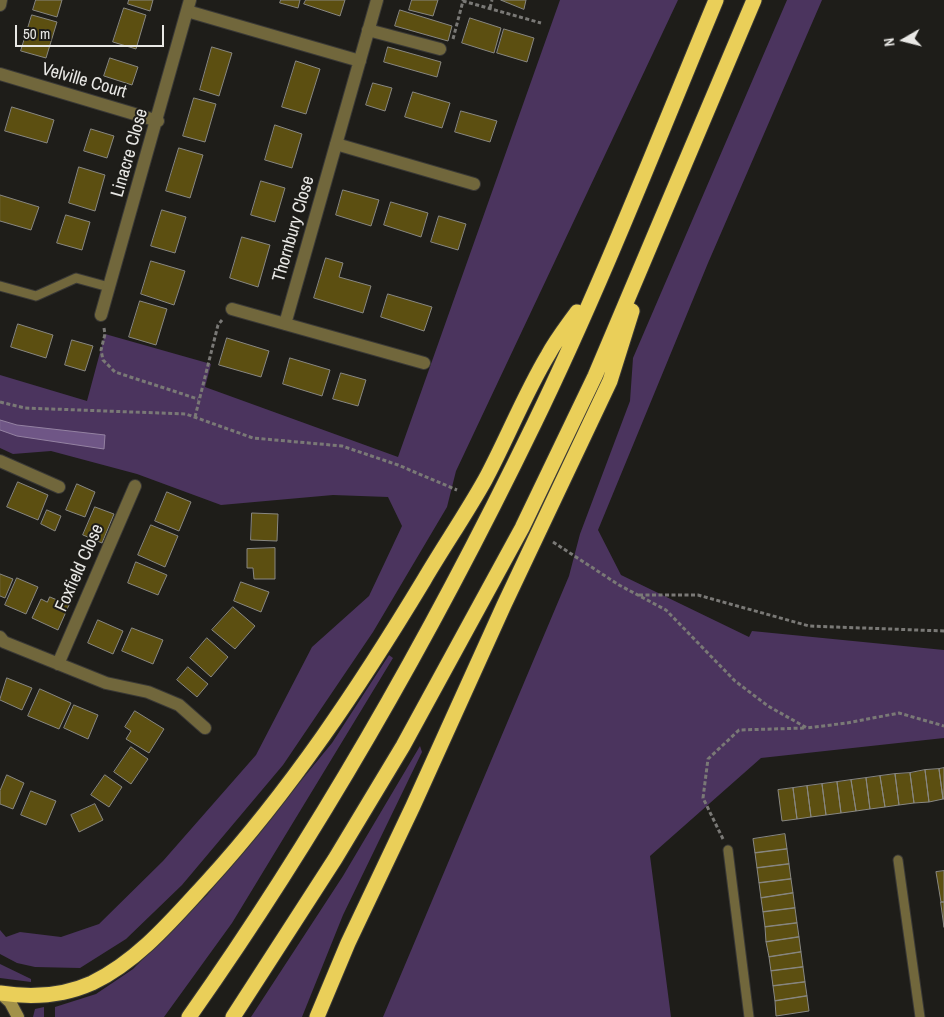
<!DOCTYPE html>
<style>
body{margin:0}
#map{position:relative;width:944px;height:1017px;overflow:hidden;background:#1e1d19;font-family:"Archivo Narrow",sans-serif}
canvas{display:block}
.north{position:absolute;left:879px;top:15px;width:50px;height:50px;-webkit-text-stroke:4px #1e1d19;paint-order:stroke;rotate:262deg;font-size:14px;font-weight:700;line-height:20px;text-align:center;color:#e9e8e5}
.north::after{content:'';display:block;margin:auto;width:18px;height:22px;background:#e9e8e5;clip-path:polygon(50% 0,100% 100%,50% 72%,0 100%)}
.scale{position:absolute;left:15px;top:25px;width:149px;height:22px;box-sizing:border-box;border:2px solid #e9e8e5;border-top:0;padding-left:6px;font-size:15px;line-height:18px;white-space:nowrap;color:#e9e8e5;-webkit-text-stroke:4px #1e1d19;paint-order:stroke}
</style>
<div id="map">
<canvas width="944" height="1017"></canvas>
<div class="north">N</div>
<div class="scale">50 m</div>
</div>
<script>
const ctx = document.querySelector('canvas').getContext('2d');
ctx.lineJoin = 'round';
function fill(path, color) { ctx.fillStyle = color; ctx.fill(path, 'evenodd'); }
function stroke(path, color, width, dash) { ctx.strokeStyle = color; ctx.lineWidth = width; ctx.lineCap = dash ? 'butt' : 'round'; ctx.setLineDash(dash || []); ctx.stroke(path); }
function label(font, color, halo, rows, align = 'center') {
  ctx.font = font + ' "Archivo Narrow",sans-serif'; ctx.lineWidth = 4; ctx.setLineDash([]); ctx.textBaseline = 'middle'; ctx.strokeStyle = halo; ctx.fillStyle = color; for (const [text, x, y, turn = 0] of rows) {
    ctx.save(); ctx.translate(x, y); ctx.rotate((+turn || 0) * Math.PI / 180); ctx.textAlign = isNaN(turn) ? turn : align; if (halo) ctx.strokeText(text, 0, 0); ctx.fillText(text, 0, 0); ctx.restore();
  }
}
fill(new Path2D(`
 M560,0H678L456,471L447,507L373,632L283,765L182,885L126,939L80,968L35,967L17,963L0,954V930L6,937L20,932L61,937L99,924L163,861L256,755L312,647L369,596L402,526L388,497L333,495L221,505L137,474L51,451L13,454L0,448V375L87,401L105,334L211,364L205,387L398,457Z
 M787,0H822L708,263L598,530L621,575L749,637L752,631L944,650V738L761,758L650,856L671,1017H383L569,576L580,534L630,401L633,358Z
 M389,655L393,658L232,923L164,1017H55V1007L96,994L133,969L207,895L332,743Z
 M420,746L422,752L343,915L302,1017H251L343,876Z
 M0,964L31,979V982L0,978Z
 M44,1007V1017H33L35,1009Z`), '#4b345e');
const water = new Path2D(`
 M0,420L17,425L105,435L104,449L17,436L0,430Z`);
fill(water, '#6f5686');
stroke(water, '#9482a2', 1);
const building = new Path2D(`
 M36,0H62L57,17L33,10Z
 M129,0H153L150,11L128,4Z
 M281,0H300L298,8L280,3Z
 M306,0H345L340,16L304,4Z
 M412,0H438L433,16L409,10Z
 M501,0H526L524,9Z
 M124,8L146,15L136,49L113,42Z
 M400,10L452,26L448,41L395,26Z
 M32,15L57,22L46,58L21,51Z
 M470,18L501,28L494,53L462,43Z
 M504,29L534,38L527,62L497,53Z
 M212,47L232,53L219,96L200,90Z
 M388,47L441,62L437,77L384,62Z
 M110,58L138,67L132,85L104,76Z
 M296,61L320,69L306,114L282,107Z
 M373,83L392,88L385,111L366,105Z
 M413,92L450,103L442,128L405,117Z
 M194,98L216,104L205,142L183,136Z
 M12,107L54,120L47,143L5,131Z
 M461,111L497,121L490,142L455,132Z
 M275,125L302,134L292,168L265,160Z
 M91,129L114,136L107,158L84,151Z
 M179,148L203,155L190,198L166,191Z
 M79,167L105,175L95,211L69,203Z
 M261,181L285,188L275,222L251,215Z
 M343,190L379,200L371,226L336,215Z
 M0,195L39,207L31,230L0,221Z
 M391,202L428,213L421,237L384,225Z
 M162,210L186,217L175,253L151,246Z
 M66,215L90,222L82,250L57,243Z
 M439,216L466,224L458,250L431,242Z
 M242,237L270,245L258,287L230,278Z
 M326,258L343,263L339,277L371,286L363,313L314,298Z
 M151,261L185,271L174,305L141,294Z
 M388,294L432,307L424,331L381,317Z
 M140,301L167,309L156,345L129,337Z
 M18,324L53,335L46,358L11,347Z
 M227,338L269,351L261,377L219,365Z
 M72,340L93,346L85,371L65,365Z
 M290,358L330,370L322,396L283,384Z
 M341,373L366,380L358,406L333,399Z
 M18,482L48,495L38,520L7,507Z
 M77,484L95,492L85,517L66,510Z
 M167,492L191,502L179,531L155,521Z
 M95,507L114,514L102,543L83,535Z
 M47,510L61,516L55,531L41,524Z
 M252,513L278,514L277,541L251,540Z
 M151,525L178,536L165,567L138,555Z
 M275,548V579H254L253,568H247V549Z
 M136,562L167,575L158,595L128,583Z
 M0,574L13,579L5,598L0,596Z
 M17,578L38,587L26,614L5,605Z
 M241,582L269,592L261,612L234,601Z
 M50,597L69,605L58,630L32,618L41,599L47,602Z
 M233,607L255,626L235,649L212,630Z
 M98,620L123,631L113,654L88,643Z
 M132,628L163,640L153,664L122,651Z
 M207,638L228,657L211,677L190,658Z
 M188,667L208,684L197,697L177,680Z
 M7,678L32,688L22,710L0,700Z
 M40,689L71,703L59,729L28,716Z
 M74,705L98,715L88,739L64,728Z
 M135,711L164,729L149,753L126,739L131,731L125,727Z
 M131,747L148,759L131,784L114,772Z
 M944,768V799H943L939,769Z
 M939,769L943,799L929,802L925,770Z
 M925,770L929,802L914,803L910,773Z
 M910,773L914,803L899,805L895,774Z
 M895,774L899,805L885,807L880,776Z
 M7,775L24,783L13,809L0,804V791Z
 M105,775L122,787L109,807L91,795Z
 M880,776L885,807L870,809L866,778Z
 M866,778L870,809L856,811L851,780Z
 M851,780L856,811L841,813L837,782Z
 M837,782L841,813L826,815L822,784Z
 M822,784L826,815L811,817L807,786Z
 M807,786L811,817L797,819L793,788Z
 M793,788L797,819L782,821L778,790Z
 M31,791L56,801L46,825L21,815Z
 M95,804L103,820L79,832L71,815Z
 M785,834L787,849L755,853L753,839Z
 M787,849L789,864L757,868L755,853Z
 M789,864L791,879L759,883L757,868Z
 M944,871V902H941L936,872Z
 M791,879L793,893L761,898L759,883Z
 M793,893L795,908L763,912L761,898Z
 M941,902H944V927Z
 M795,908L797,923L765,927L763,912Z
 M797,923L799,937L766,942L765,927Z
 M799,937L801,952L769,957L766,942Z
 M801,952L803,967L771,971L769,957Z
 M803,967L805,982L773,986L771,971Z
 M805,982L807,996L775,1001L773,986Z
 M807,996L809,1011L776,1016L775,1001Z`);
fill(building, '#5c4f11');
stroke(building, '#888782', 1);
const lane = new Path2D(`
 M0,286L36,296L76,278L109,287
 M728,850L749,1017
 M898,860L920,1017`);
const street = new Path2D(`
 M0,5L1,0
 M187,11L360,61
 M368,30L440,49
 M0,74L158,121
 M336,144L474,184
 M232,309L424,363
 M101,315L190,0
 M285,324L377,0
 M0,461L59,487
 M0,637L4,642L106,683L148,692L179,705L205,728
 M58,664L135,486`);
const secondary = new Path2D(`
 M0,993L10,1002L18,1017`);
const highway = new Path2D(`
 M0,993C31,998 63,996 92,983C138,961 173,919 207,882C291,790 360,686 424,580C444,546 466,514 485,480C507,439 524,395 548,355C556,340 567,326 577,312
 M189,1017C321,830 434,630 534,424C601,286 657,142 716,0
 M233,1017L335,859L403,746L522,528L595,376L754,0
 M317,1017L348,943L413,806L504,605L610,381L632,311`);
stroke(lane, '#3a3936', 11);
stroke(street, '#3a3936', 14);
stroke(secondary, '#3a3936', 14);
stroke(highway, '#3a3936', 17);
stroke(new Path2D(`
 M490,8L492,0
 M453,39L463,1L541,23
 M104,328L105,334L101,350L103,360L115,372L198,399
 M0,402L25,408L186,414L253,438L342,446L398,465L457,490
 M195,417L218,325L222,320
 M553,542L619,585L666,610L735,681L768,706L807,728L847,723L899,713L944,726
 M639,595H698L809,626L944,631
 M723,839L703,798L708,759L739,730L806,728`), '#7a7976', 3, [4, 2.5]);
stroke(lane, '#71673c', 9);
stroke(street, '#71673c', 12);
stroke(secondary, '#a29149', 12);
stroke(highway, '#eacf59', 15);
label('18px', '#e9e8e5', '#1e1d19', [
 ["Velville Court",84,81,16],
 ["Linacre Close",130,153,-74],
 ["Thornbury Close",294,229,-74],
 ["Foxfield Close",80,568,-66]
]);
</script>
